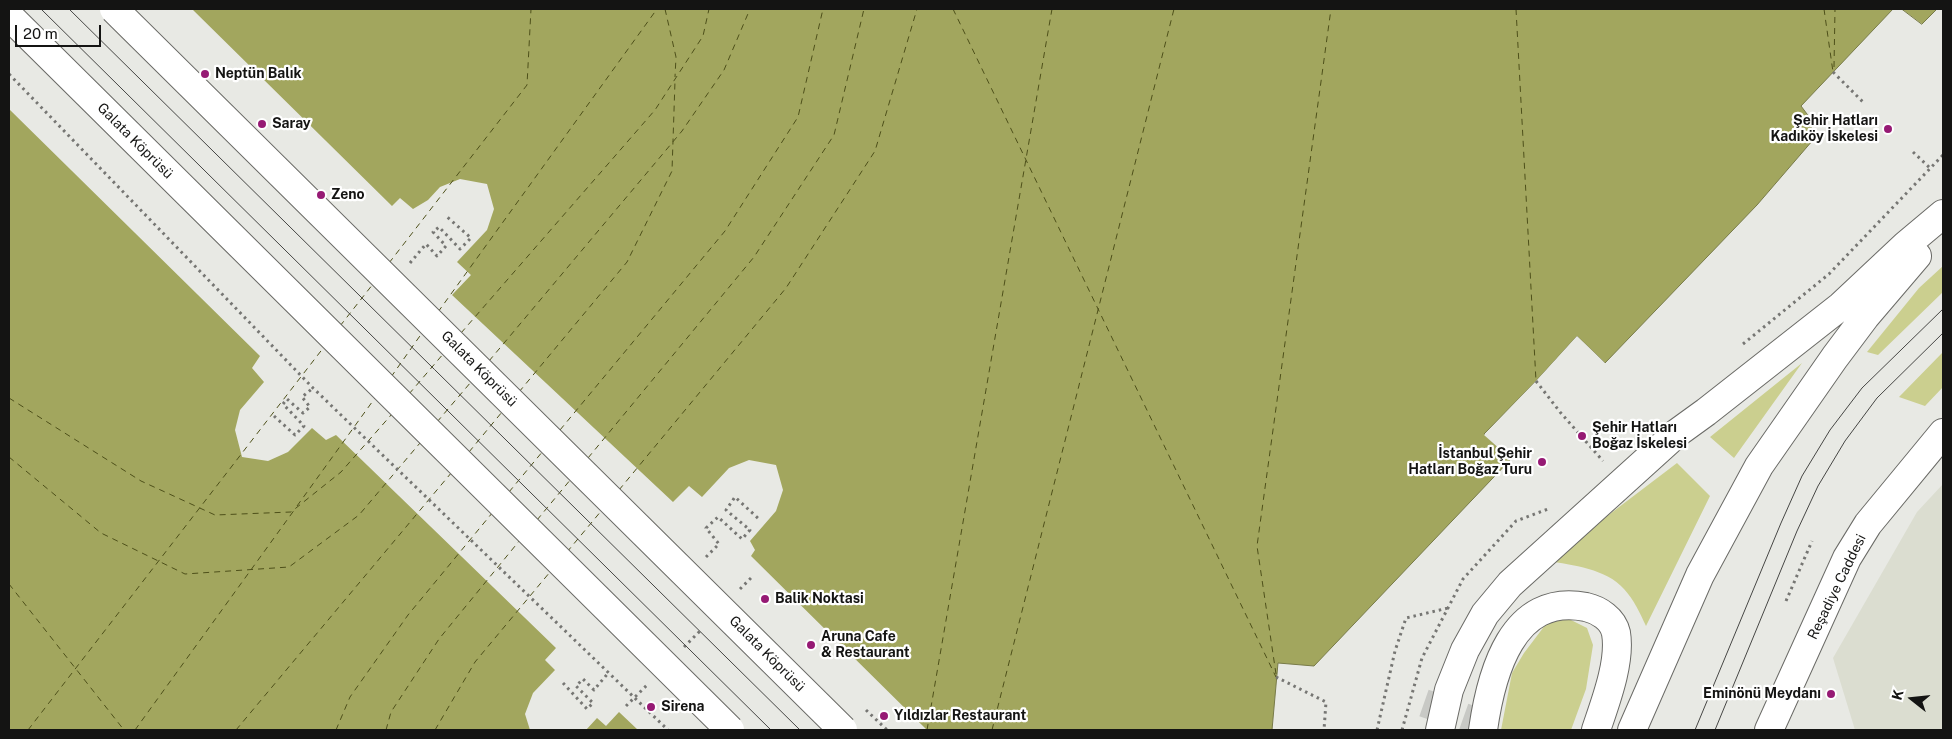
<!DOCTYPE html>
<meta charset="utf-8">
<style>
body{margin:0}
#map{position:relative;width:1952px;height:739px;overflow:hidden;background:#e8e9e4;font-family:"Public Sans",sans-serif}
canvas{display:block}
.frame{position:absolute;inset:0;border:10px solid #141413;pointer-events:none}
.north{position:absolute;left:1887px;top:674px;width:50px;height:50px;-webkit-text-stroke:4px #fff;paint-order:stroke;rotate:286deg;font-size:14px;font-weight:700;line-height:20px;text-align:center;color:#141413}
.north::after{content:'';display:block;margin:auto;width:18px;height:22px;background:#141413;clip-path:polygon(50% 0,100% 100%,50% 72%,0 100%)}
.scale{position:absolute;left:15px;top:25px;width:86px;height:22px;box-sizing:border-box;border:2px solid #141413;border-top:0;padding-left:6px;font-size:15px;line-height:18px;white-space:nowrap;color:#141413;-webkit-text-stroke:4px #fff;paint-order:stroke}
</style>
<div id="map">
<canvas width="1952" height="739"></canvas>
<div class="frame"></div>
<div class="north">K</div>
<div class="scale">20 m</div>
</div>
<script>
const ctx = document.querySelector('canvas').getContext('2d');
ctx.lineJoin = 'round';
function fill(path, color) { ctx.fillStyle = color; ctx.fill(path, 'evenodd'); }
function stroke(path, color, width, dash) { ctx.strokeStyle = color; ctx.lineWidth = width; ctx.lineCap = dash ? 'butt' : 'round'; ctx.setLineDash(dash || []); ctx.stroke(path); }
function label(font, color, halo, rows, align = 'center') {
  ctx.font = font + ' "Public Sans",sans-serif'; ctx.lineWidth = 4.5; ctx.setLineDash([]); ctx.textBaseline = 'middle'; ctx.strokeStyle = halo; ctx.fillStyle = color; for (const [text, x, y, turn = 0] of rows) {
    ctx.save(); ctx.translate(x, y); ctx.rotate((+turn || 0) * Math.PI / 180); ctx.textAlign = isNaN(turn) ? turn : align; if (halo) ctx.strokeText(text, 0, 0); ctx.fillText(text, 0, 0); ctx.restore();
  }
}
fill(new Path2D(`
 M1943,484V730H1855L1833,658L1917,512Z`), '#dbddd0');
fill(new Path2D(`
 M1943,266V292L1878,355L1867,352L1919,288Z
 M1943,352V387L1925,406L1899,397Z
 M1802,363L1734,458L1710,437Z
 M1677,463L1710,496L1646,626C1640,613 1634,600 1624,589C1607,569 1572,565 1548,561Z
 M1565,617L1587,628L1593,645L1586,689L1571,730H1501L1512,673L1524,653L1546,624Z`), '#cbcf8f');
const water = new Path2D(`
 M9,9H1893L1801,106L1810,118L1813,140L1757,205L1605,363L1577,336L1536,381L1484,434L1511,459L1314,666L1278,663L1272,730H9Z
 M1902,9H1937L1922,24Z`);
fill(water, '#a2a65e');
stroke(water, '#777a48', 1);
fill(new Path2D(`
 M9,9H192L392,206L400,198L413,209L428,200L440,187L460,179L487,184L494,209L487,230L457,262L471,275L452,295L673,502L689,486L702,497L729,468L749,460L776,465L783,490L776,511L750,541L755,550L751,556L927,730H638L619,712L606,726L597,718L586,730H530L525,714L533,693L555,670L545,660L556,648L336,435L326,440L312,428L288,452L268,461L242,457L235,430L240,410L264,382L252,368L260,356L9,109Z
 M1577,336L1605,363V366L1577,339L1488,435L1513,459H1511L1484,435L1536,381Z`), '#e8e9e4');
stroke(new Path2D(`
 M665,9L676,57L675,77
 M953,9L1276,677
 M1516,9L1536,381
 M1824,9L1833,72
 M1834,67L1835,9
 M389,263L527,85L531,9
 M438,312L657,9
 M340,326L373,284
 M461,333L655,110L703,36L709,9
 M489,361L682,131L724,70L750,9
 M391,377L422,333
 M519,392L627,262L672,171L675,81
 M409,394L444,353
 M9,398L141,481L215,515L291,512L341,472L392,414
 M437,422L471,382
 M560,430L725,231L798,117L823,9
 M469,452L502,412
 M9,457L101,533L185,574L289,567L359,515L420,443
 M588,458L754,257L834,135L864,9
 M619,490L786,288L875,151L917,9
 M509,492L543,451
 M297,506L375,398
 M537,520L571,479
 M567,552L602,510
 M9,584L124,730
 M1276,674L1257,546L1331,9
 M28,730L324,347
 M135,730L295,509
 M236,730L452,472
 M336,730L350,697L408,615L493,512
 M386,730L391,712L439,639L520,540
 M435,730L475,662L550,572
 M927,730L1052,9
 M992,730L1174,9`), '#4e501a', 1, [6, 5]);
stroke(new Path2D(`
 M1424,703L1501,730`), '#c8c9c5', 28, [28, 14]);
const primary = new Path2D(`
 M1440,730L1449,690L1465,650L1485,614L1510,584L1677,433L1706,412L1841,306L1906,245L1943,214
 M1483,730C1491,674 1512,592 1586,607C1599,610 1613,619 1616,633C1621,662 1605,703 1596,730
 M1632,730L1700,575L1759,466L1835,357L1865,317L1917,256
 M1769,730L1847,558L1868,524L1943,433`);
stroke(primary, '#6a6a66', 30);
stroke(new Path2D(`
 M1833,72L1865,104
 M1913,152L1931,169
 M410,263L426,244L437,256L446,246L433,232L439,227L460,249L471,238L446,216
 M1743,344L1829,274L1943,155
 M1536,381L1560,412L1603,461
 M274,416L295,435L304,426L283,404L287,399L303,413L310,407L302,397L313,388
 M706,557L719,544L706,528L718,517L742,539L750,530L726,510L735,497L760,520
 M740,589L752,577
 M1786,601L1812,541
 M684,647L701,630
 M1276,677L1326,702L1324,730
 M563,683L587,709L593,703L576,686L583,679L594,690L609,672
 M626,706L647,685
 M1377,730L1395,651L1406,618L1448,608
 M1402,730L1422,658L1463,579L1516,521L1548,509`), '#767673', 3, [2.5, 4]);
stroke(primary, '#fff', 28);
stroke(new Path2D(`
 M41,9L771,730
 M69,9L800,730
 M1695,730L1781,523L1802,476L1830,430L1862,388L1943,309
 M1715,730L1797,531L1818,486L1845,441L1877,398L1943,333`), '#464644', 1);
const primaryBridge = new Path2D(`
 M114,9L843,730
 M9,16L730,730`);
stroke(primaryBridge, '#6a6a66', 30, []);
stroke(new Path2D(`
 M9,74L313,388L668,730
 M866,710L887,730`), '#767673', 3, [2.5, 4]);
stroke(primaryBridge, '#fff', 28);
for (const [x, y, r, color] of [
 [205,74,5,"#961a74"],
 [262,124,5,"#961a74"],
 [1888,129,5,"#961a74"],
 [321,195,5,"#961a74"],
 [1582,436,5,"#961a74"],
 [1542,462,5,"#961a74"],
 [765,599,5,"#961a74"],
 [811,645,5,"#961a74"],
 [1831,694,5,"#961a74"],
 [651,707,5,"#961a74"],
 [884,716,5,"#961a74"]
]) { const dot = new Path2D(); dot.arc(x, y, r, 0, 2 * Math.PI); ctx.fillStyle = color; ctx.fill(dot); stroke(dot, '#fff', 2); }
label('bold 14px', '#141413', '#fff', [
 ["Neptün Balık",215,74],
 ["Şehir Hatları",1878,121,"right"],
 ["Kadıköy İskelesi",1878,137,"right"],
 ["Saray",272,124],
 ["Zeno",331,195],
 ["Şehir Hatları",1592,428],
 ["Boğaz İskelesi",1592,444],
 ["İstanbul Şehir",1532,454,"right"],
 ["Hatları Boğaz Turu",1532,470,"right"],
 ["Balik Noktasi",775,599],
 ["Aruna Cafe",821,637],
 ["& Restaurant",821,653],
 ["Eminönü Meydanı",1821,694,"right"],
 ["Sirena",661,707],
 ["Yıldızlar Restaurant",894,716]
], 'left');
label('14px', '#141413', '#fff', [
 ["Galata Köprüsü",135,141,45],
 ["Galata Köprüsü",479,369,45],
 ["Reşadiye Caddesi",1837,587,-64],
 ["Galata Köprüsü",767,654,45]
]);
</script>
